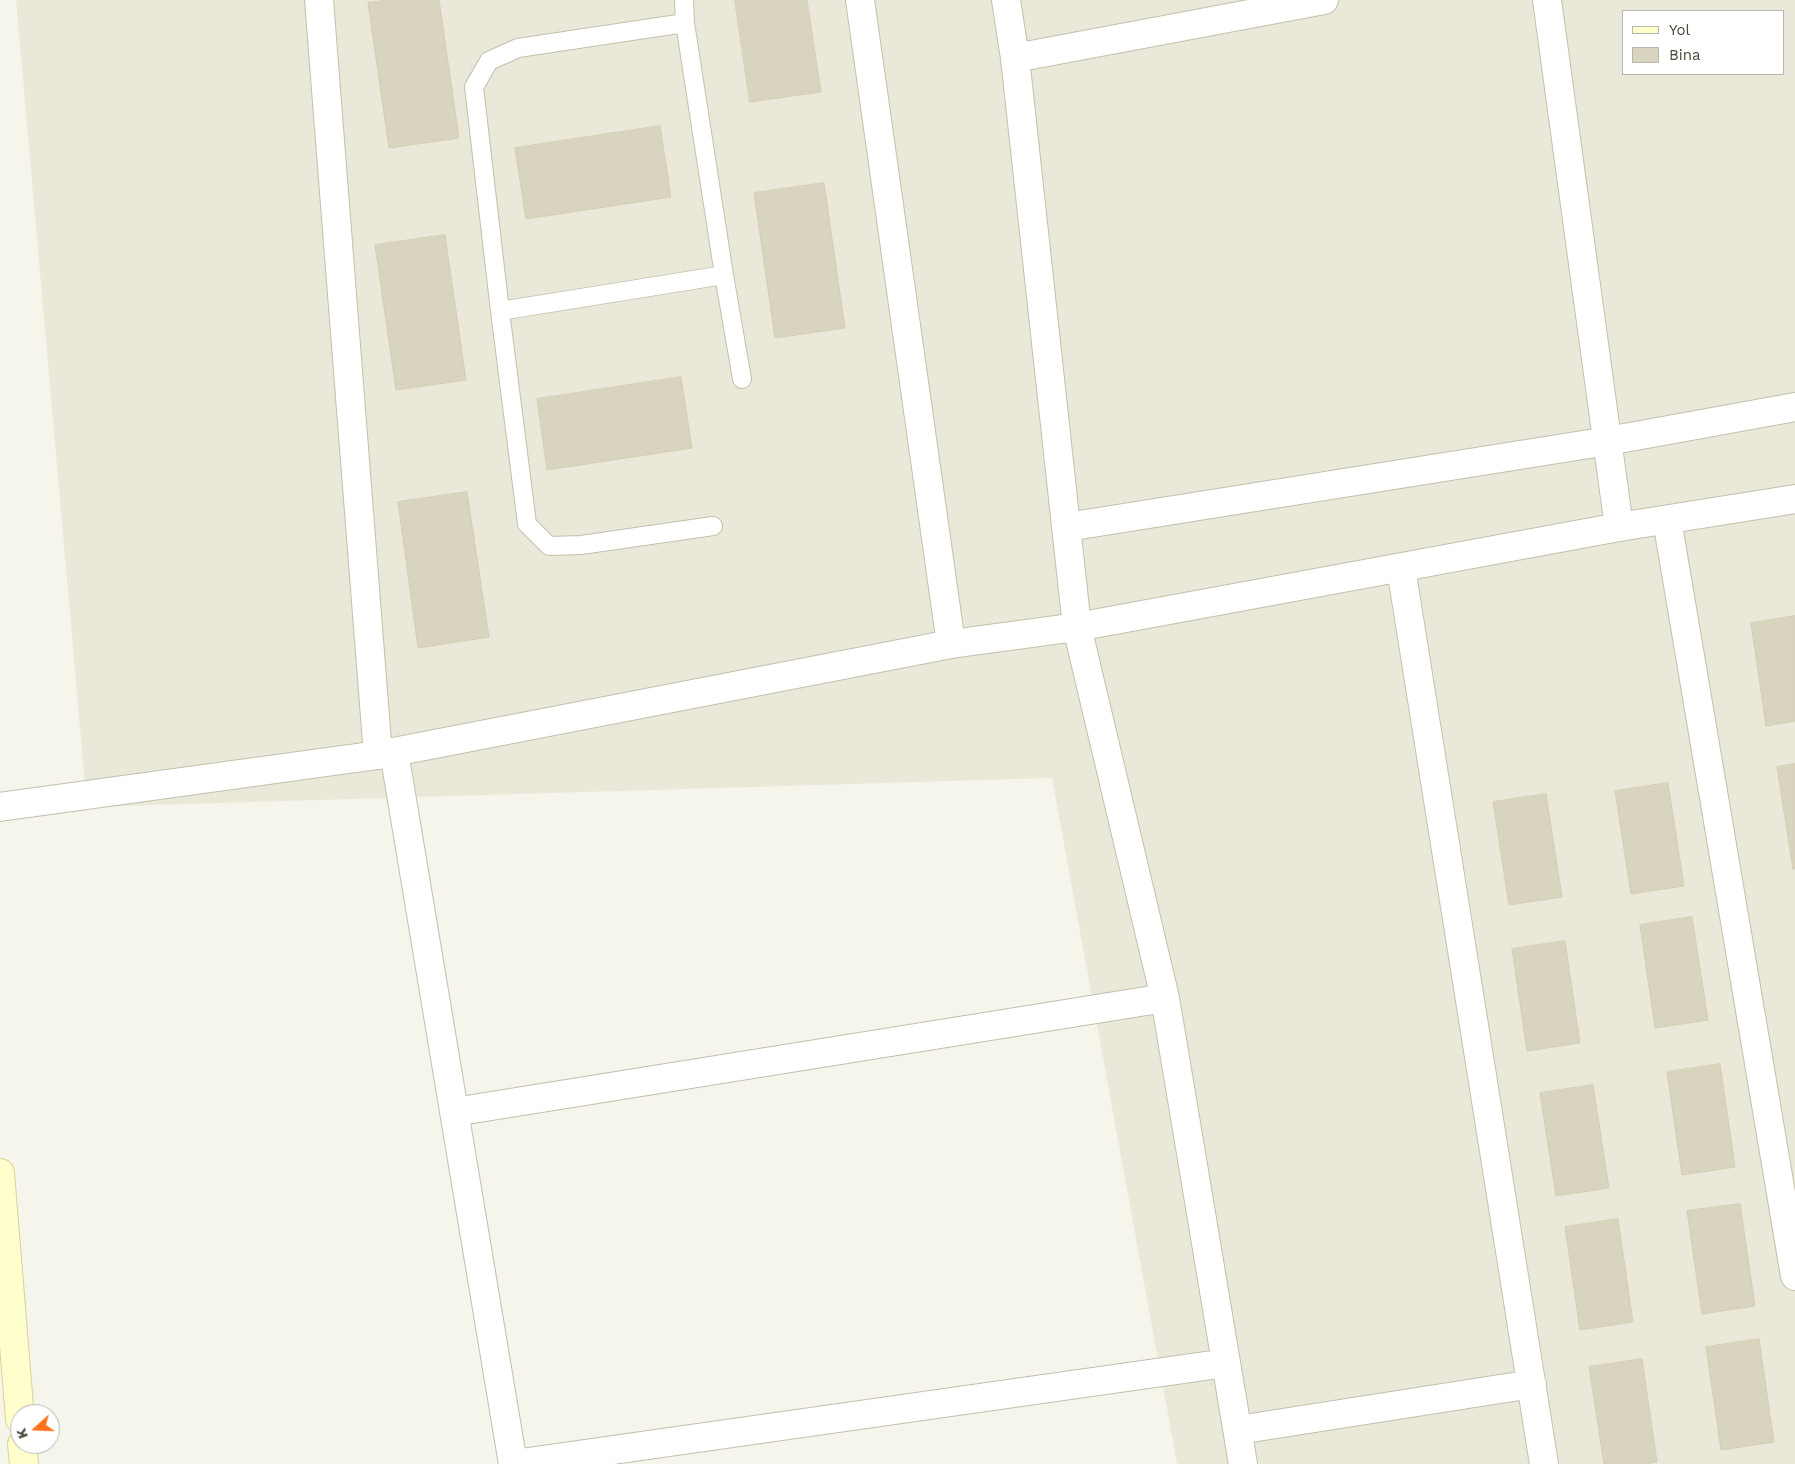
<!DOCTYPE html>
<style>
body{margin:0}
#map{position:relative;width:1795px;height:1464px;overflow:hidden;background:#f6f5eb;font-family:"Work Sans",sans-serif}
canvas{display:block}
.legend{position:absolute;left:1622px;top:10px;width:162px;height:65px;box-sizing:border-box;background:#fff;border:1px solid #b7b6af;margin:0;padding:6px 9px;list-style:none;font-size:15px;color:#4b4838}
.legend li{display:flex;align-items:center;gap:10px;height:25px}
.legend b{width:25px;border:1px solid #b7b6af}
.north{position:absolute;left:10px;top:1404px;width:50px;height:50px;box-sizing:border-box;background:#fff;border:1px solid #b7b6af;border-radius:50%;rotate:250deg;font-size:14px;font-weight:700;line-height:20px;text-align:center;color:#4b4838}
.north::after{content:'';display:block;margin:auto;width:18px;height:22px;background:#ff7019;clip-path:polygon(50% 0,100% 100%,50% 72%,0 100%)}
</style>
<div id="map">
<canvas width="1795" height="1464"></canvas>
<ul class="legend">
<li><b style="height:6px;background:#fffecc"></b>Yol</li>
<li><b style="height:14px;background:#d9d4bf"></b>Bina</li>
</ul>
<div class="north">K</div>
</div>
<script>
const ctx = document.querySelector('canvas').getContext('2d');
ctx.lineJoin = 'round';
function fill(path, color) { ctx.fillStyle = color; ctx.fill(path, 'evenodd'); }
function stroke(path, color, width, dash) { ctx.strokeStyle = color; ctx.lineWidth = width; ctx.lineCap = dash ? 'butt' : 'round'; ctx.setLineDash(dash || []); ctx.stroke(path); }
fill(new Path2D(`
 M16,0H1795V1464H1177L1052,778L87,807ZM1624,11H1784V74H1624Z`), '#eae9d9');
const building = new Path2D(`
 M388,0H439L459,138L389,148L368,3Z
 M735,0H807L821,92L750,102Z
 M660,126L671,197L526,219L515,148Z
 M824,183L845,328L775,338L754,193Z
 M445,235L466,380L396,390L375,245Z
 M681,377L692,448L547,470L537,399Z
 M467,492L489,637L418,648L398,502Z
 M1795,616V721L1766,726L1751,623Z
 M1795,764V869H1793L1777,767Z
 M1668,783L1684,886L1631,894L1615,791Z
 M1546,794L1562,897L1509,905L1493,802Z
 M1692,917L1708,1020L1655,1028L1640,925Z
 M1565,941L1580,1043L1527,1051L1512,949Z
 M1720,1064L1735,1167L1682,1175L1667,1072Z
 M1593,1085L1609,1188L1556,1196L1540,1093Z
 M1740,1204L1755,1306L1702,1314L1687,1211Z
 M1618,1219L1633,1322L1580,1330L1565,1227Z
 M1759,1339L1774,1442L1721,1450L1706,1347Z
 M1642,1359L1657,1462L1645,1464H1604L1589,1367Z`);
fill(building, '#d9d4bf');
stroke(building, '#d4ceb2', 1);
const service = new Path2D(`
 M684,0L685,23L724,275L742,379
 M685,23L518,48L489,61L474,87L500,311L527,524L549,546L581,545L713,526
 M500,311L724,275`);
const minor = new Path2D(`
 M319,0L378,755
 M860,0L951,644
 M1006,0L1015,58L1077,627L1165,998L1243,1464
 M1547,0L1619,527
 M1015,58L1324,0
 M1667,520L1795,1276
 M1067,527L1608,441L1795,407
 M1401,568L1544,1464
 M394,752L513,1464
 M454,1112L1165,998
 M1238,1430L1532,1384
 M514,1464L1226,1363`);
const tertiary = new Path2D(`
 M0,807L378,755L951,644L1077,627L1619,527L1795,499`);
const secondary = new Path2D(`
 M0,1173L20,1419
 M22,1444L24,1464`);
stroke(service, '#c2c0ac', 20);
stroke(minor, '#c2c0ac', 30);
stroke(tertiary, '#c2c0ac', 30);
stroke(secondary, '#d5d396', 30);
stroke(service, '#fff', 18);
stroke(minor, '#fff', 28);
stroke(tertiary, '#fff', 28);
stroke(secondary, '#fffecc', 28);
</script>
